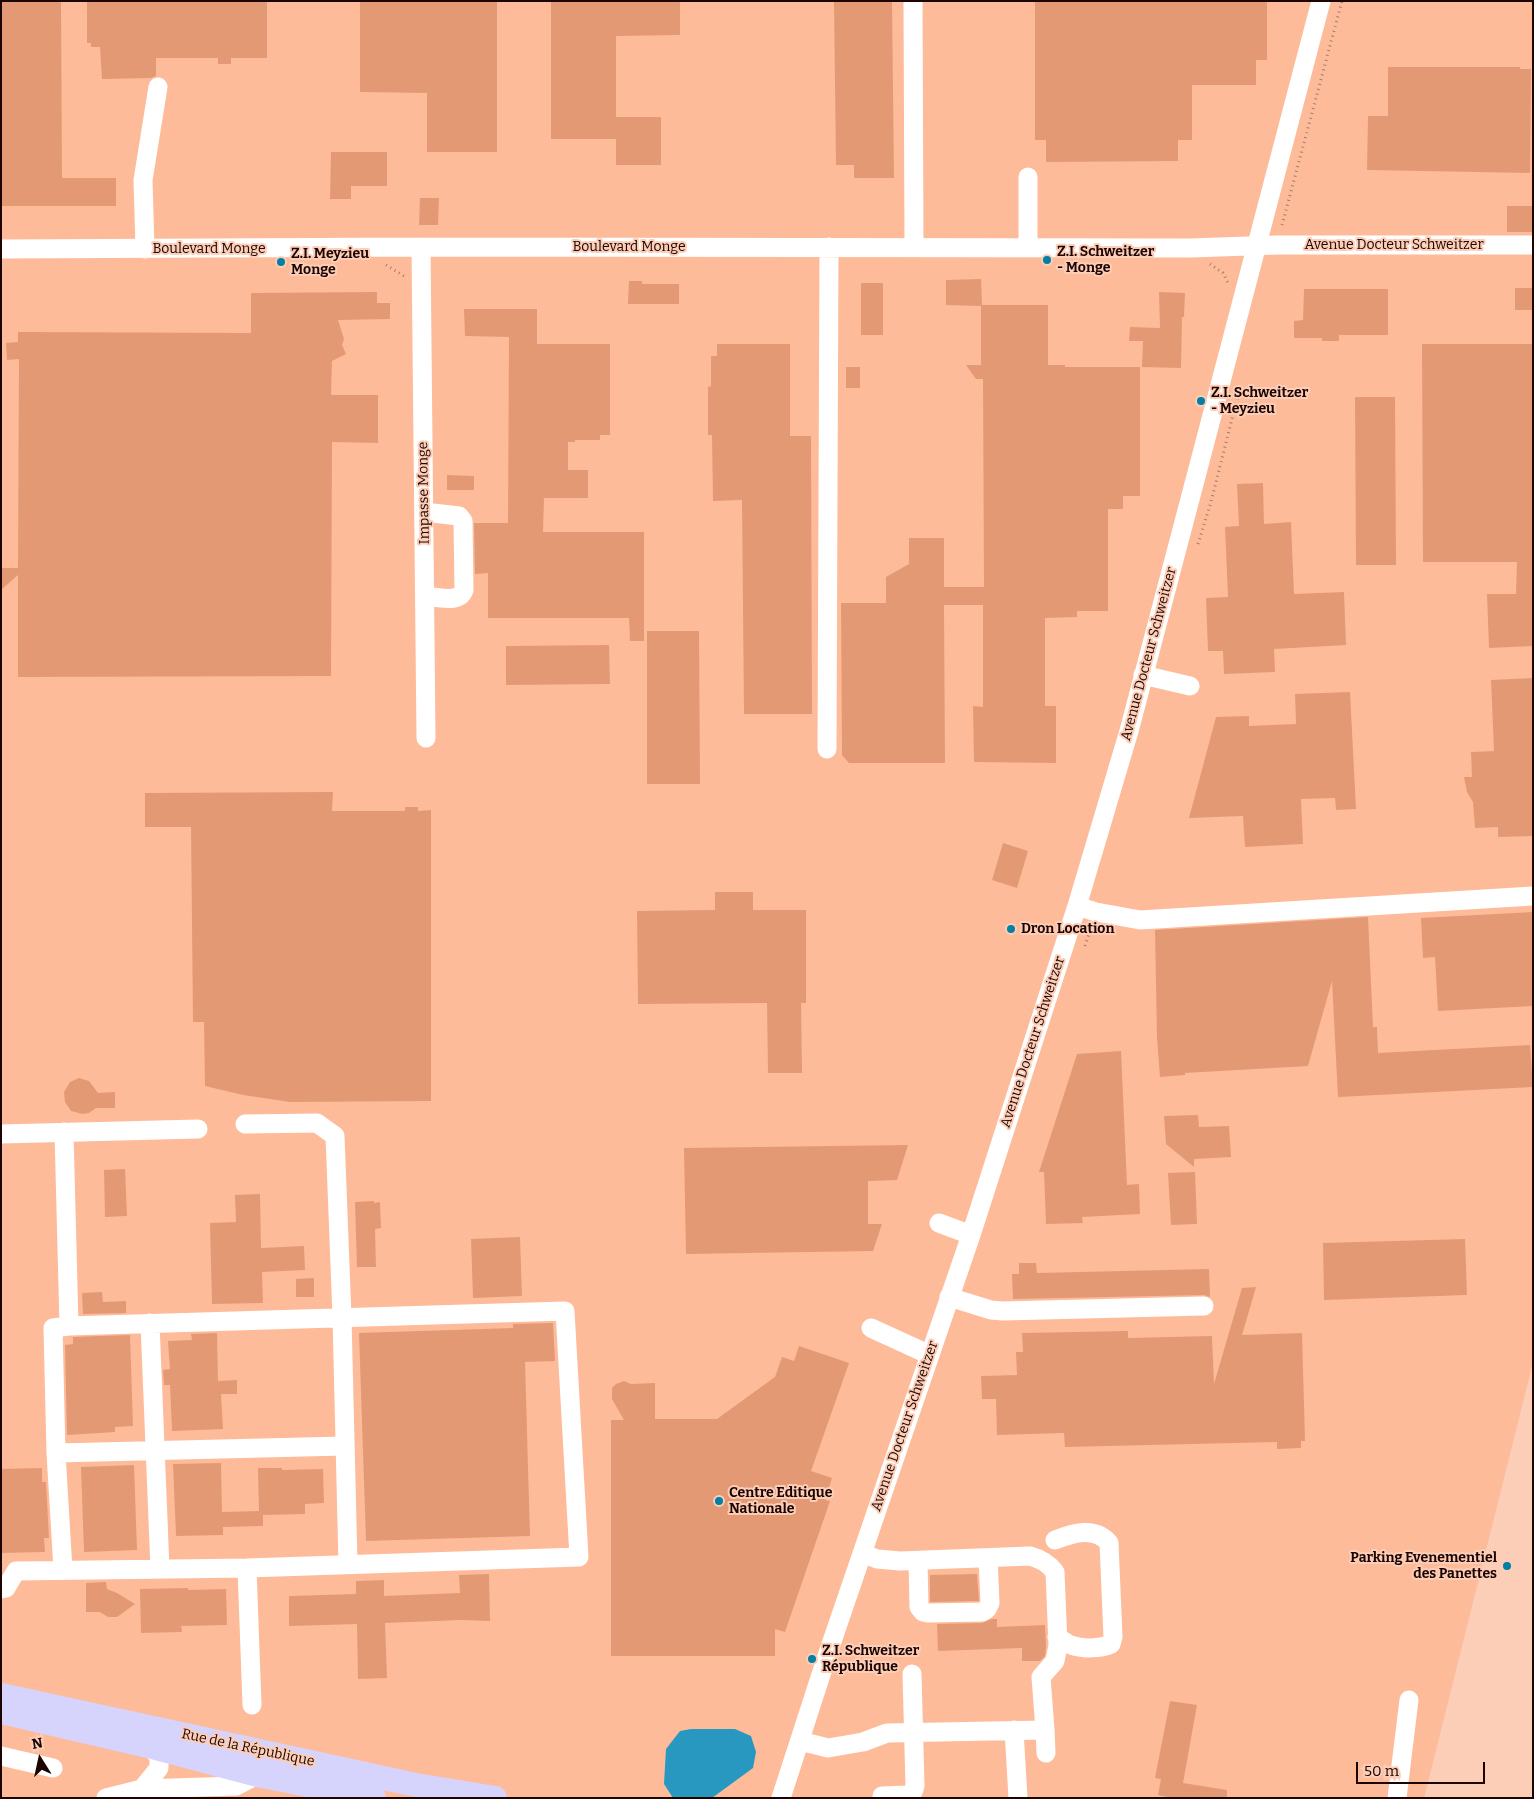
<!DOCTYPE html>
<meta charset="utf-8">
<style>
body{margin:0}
#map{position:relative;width:1534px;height:1799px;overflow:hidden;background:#fdceb7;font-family:Bitter,serif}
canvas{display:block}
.frame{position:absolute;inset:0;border:2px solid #1c0400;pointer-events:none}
.north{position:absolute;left:15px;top:1734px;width:50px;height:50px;-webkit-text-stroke:4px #fdceb7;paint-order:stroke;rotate:350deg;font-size:14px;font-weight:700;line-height:20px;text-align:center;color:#1c0400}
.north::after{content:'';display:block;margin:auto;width:18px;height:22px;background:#1c0400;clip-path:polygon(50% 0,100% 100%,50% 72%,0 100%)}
.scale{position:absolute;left:1356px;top:1762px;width:129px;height:22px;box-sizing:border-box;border:2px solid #1c0400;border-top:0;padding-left:6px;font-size:15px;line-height:18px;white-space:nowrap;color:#1c0400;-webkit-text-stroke:4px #fdceb7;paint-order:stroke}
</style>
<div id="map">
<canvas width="1534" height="1799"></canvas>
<div class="frame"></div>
<div class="north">N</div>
<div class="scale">50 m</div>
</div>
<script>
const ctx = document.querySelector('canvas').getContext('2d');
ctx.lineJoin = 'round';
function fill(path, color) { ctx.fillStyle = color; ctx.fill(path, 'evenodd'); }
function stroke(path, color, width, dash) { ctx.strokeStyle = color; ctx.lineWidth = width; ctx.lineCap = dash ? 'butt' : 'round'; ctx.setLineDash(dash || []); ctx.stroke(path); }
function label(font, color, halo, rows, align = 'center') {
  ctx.font = font + ' Bitter,serif'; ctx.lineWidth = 4; ctx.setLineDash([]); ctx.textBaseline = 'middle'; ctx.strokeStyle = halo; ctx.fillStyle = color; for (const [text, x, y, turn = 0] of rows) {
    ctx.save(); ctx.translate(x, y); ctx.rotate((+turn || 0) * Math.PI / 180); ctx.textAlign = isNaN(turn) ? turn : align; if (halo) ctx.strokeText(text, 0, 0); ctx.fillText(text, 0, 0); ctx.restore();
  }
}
fill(new Path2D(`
 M1,1H1533V1362L1424,1798H1Z`), '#febb9a');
fill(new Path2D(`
 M691,1729H735L751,1736L756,1752L753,1768L712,1798H673L664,1784L666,1749L680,1731Z`), '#2898c1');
fill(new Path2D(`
 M1,1H61L62,178H116V206H1Z
 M87,1H267V58H231V64H218V58H156V76L151,78L102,79L100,47H91V43H87Z
 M360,1H497V152H427V93L360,92Z
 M551,1H680V35L616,36V117H661V165H616V139H551Z
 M834,1H892L894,178H854V165H836Z
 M1035,1H1267V60H1256V85H1192V140H1178V161L1046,162V140H1035Z
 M1388,67H1520V69H1531L1530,173L1367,170L1368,116H1388Z
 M331,152H387V186H351V199H330Z
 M420,198H439L438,225H419Z
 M1507,206H1533V232H1507Z
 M981,279L982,305H1048V365H1065V367H1140V496H1123V509H1108V611H1077V617L1045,618V706H1056V763L974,762L973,706L983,707V605H944L945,763H849L842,755L841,603H886V577L909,564V538H944V587H984L983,379H976L966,365H981V306L946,305V280Z
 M629,281H642V284H679V304H628Z
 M861,283H883V335H861Z
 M1515,288H1533V310H1515Z
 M1304,289H1388V335H1339V341H1322V338H1294V321L1303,320Z
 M377,292V303H390V319L338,320L344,339L342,345L346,354L332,361L331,395H378V443L332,442L331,676L18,677V575L1,590V568H18L19,359L7,360L6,343L18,342V332L251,333V293Z
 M1159,292L1185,293L1184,317H1182L1181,368L1142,367L1143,341H1129L1130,327L1160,328Z
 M464,309H537V344H610V435H600V440H575V442H568V470H588V498H544L543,532H644V641H630L629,618H488V573L475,574L474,523H508L509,337L465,336Z
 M717,344H790V436H811L812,714H744L742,500L713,501L712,435H708V387L711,386V356H717Z
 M1422,344H1533V646L1489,648L1487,594H1516L1517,562H1423Z
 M846,367H860V388H846Z
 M1355,397H1395L1396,565H1356Z
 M447,475L474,476V490H447Z
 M1263,483L1264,524L1291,522L1294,594L1344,592L1346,645L1274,649L1275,672L1224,674L1223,651H1208L1206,598L1228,597L1225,527L1239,526L1237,484Z
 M647,631H699L700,784H647Z
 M609,645L610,684L506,685V646Z
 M1533,678V836L1498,837V827L1475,828L1473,802L1467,792L1464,777H1472L1471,752L1494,751L1491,680Z
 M1350,692L1356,809L1336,810L1335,798L1301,799L1303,844L1245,847L1243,816L1189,818L1216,717L1249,716V726L1296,724L1295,694Z
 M333,792L332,811H405V807H418V811L431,810V1101L290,1102L243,1095L205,1086L204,1022H193L191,827H145V793Z
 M1003,843L1028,851L1017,888L992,880Z
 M715,892H753V910H806V1003H801L802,1073H768L767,1003L638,1004L637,911L715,910Z
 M1533,912V1006L1438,1011L1435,957L1423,958L1421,918Z
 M1368,917L1373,1027H1377L1378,1053L1530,1045L1533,1087L1338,1097L1332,981L1308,1066L1185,1073V1075L1160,1077L1157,1038L1155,930Z
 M1121,1051L1127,1185L1139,1184L1140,1214L1082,1217L1083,1223L1046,1224L1044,1172H1039L1077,1054Z
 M79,1078L89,1081L98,1093L115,1092V1108H96L89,1113L83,1114L71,1111L65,1102L64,1092L70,1082Z
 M1198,1115L1199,1127L1229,1126L1231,1157L1194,1159V1167L1166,1144L1164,1116Z
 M908,1145L897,1180L868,1181V1224H882L873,1251L686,1254L684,1148Z
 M125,1169L127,1216L105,1217L104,1170Z
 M1195,1172L1197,1224L1171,1225L1168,1173Z
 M260,1194L261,1248L304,1246L305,1270L262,1272L263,1303L212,1304L210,1223L236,1222L235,1195Z
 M374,1201V1203L380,1202L381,1228L375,1229L376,1267H357L355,1202Z
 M520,1237L522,1296L473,1298L471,1239Z
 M1465,1239L1467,1295L1324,1300L1323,1243Z
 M1019,1263H1036L1037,1273L1209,1269L1210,1297L1204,1295L1013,1299L1012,1274H1019Z
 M314,1278V1297H296V1279Z
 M1256,1287L1242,1335L1302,1333L1305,1441H1301V1448L1277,1449V1442L1065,1447L1064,1433L997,1435L996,1399H982L981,1376L1017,1375L1016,1352H1023L1022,1333L1128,1331V1338L1212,1336L1214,1384L1242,1288Z
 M102,1292L103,1302L126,1301V1313L83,1314L82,1293Z
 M553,1323L555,1361L525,1362L530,1536L366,1541L359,1333L513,1328V1324Z
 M217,1333L218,1381L237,1380V1394H221L223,1429L172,1431L170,1385H164L163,1370L170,1369L168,1341L192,1340L191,1334Z
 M130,1335L133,1426L115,1427V1432L67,1435L65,1345L73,1344V1337Z
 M799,1346L849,1363L811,1471L832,1478L825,1500L830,1501L785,1632L775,1629V1656H611V1420H624L612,1399V1388L616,1384L624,1381L631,1384L655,1383V1419H717L775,1377L782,1357L794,1361Z
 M221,1463L222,1512L259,1511L258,1468H282V1470L323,1469L324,1503L305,1504V1514L263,1515V1526L223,1527V1535L176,1536L173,1464Z
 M134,1465L137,1550L84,1552L81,1467Z
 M42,1468V1482H46L49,1538H44L45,1552L1,1553V1469Z
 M489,1574L490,1621L461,1620L385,1623L387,1678L358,1679L357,1624L289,1626V1596L356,1594V1581L384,1580V1596L460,1593L459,1575Z
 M977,1574L979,1601L930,1602V1575Z
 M106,1582L107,1589L117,1593L135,1604L117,1617H108L100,1612H86V1583Z
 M188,1588V1590L226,1589L227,1625L181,1626L182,1632L141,1633L140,1589Z
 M992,1619H997V1627L1045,1625L1046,1647L1045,1656L1040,1661H1022V1648L938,1651L937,1624L982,1623Z
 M1170,1701L1197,1705L1183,1783L1227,1790V1798H1172L1158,1795L1161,1779L1155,1778Z`), '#e39a74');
stroke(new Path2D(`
 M1282,225L1342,1
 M1210,264L1223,273L1228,283
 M386,265L404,276
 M1198,544L1211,502L1239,391
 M1085,946L1091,928`), '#a27c6d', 3, [1, 4]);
stroke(new Path2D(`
 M913,1L914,247
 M1028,177V247
 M421,247L426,738
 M1,249L421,247L1191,248L1277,245H1533
 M145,249L143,180L158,87
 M424,512L459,516L463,521L464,590C459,604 436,597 425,596
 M1143,675L1190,686
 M827,749L829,247
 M1077,906L1096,912L1140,920L1533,896
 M245,1124L317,1123L335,1136L342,1317L348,1564
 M64,1132L69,1326L565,1311L579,1557L247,1568
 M1,1134L198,1129
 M939,1223L971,1235
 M949,1297L991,1310L1003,1311L1204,1306
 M150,1323L160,1569
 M871,1328L930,1355
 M56,1453L53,1328L69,1326
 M1055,1540C1073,1533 1095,1526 1109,1543L1113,1637L1111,1644C1100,1649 1082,1649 1071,1645C1066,1644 1062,1639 1057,1637
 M862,1553L877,1559L900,1561L1030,1556C1041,1559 1048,1563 1055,1572L1058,1645L1055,1661L1041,1677L1045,1730
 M918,1561L919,1607L923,1612L928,1613L982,1612L987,1609L990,1603L988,1558
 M63,1570L56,1453L345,1446
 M1,1589L6,1588L16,1571L247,1568L252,1705
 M1014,1730L1018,1798
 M800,1741L828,1748L863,1742L887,1733L1045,1730L1046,1753
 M1,1756L53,1768
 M142,1789L159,1768V1756L148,1746
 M882,1796L908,1795L913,1792L915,1786L912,1674
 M106,1798L142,1789L236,1786L257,1775L259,1769
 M781,1798L827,1656L971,1235L1077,906L1129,731L1321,1
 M1397,1798L1409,1700`), '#fff', 19);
stroke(new Path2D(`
 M1,1695L416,1785L495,1798
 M1,1712L148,1746L257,1775L374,1798`), '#d6d3fd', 24);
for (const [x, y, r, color] of [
 [1047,260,5,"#017fa4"],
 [281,262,5,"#017fa4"],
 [1201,401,5,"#017fa4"],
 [1011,929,5,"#017fa4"],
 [719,1501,5,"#017fa4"],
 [1507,1566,5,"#017fa4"],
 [812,1659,5,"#017fa4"]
]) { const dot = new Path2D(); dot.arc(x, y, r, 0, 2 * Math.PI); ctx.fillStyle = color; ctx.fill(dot); stroke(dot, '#fdceb7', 2); }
label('14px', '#1c0400', '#fdceb7', [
 ["Avenue Docteur Schweitzer",1394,245],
 ["Boulevard Monge",629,247],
 ["Boulevard Monge",209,249],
 ["Impasse Monge",424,493,-91],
 ["Avenue Docteur Schweitzer",1149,654,-75],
 ["Avenue Docteur Schweitzer",1033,1042,-72],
 ["Avenue Docteur Schweitzer",905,1426,-71],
 ["Rue de la République",248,1748,12]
]);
label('bold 14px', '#1c0400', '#fdceb7', [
 ["Z.I. Schweitzer",1057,252],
 ["- Monge",1057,268],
 ["Z.I. Meyzieu",291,254],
 ["Monge",291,270],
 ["Z.I. Schweitzer",1211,393],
 ["- Meyzieu",1211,409],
 ["Dron Location",1021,929],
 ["Centre Editique",729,1493],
 ["Nationale",729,1509],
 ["Parking Evenementiel",1497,1558,"right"],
 ["des Panettes",1497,1574,"right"],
 ["Z.I. Schweitzer",822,1651],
 ["République",822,1667]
], 'left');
</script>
